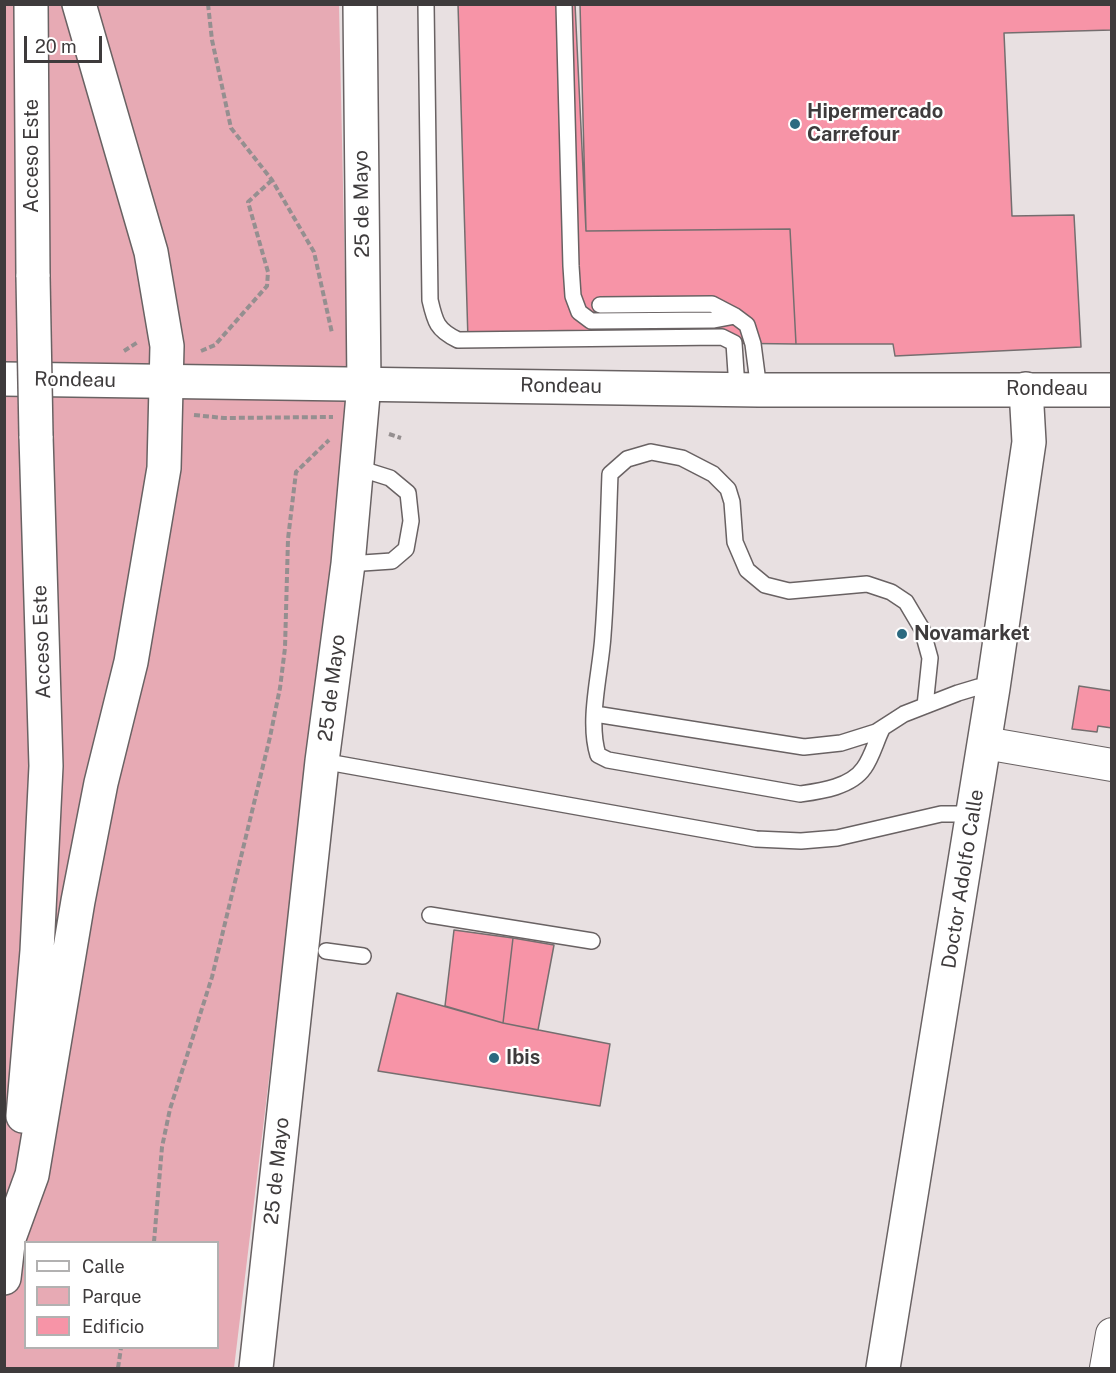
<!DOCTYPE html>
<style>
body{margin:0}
#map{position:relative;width:1116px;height:1373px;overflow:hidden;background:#e8e0e1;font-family:"Public Sans",sans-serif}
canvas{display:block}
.frame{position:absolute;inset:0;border:6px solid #3e3b3c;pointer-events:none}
.legend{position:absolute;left:24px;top:1241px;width:195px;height:108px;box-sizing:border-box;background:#fff;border:2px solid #b2b1b1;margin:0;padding:8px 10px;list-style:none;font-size:18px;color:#3e3b3c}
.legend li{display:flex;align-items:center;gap:12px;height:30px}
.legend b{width:30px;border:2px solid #b2b1b1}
.scale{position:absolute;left:24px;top:36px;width:78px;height:27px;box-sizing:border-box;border:3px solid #3e3b3c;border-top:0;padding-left:8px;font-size:18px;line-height:21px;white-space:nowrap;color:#3e3b3c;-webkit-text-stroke:4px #fff;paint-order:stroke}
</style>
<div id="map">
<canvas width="1116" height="1373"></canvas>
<div class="frame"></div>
<ul class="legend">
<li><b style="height:8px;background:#fff"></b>Calle</li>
<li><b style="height:16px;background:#e7aab4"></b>Parque</li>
<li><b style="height:16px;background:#f794a7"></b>Edificio</li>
</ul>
<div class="scale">20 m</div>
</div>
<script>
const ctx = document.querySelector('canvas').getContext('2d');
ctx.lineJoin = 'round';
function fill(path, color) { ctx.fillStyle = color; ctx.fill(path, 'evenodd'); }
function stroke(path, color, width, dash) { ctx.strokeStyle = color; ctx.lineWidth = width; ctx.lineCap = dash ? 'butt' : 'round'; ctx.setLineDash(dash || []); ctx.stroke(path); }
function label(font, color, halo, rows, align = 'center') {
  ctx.font = font + ' "Public Sans",sans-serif'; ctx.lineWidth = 4.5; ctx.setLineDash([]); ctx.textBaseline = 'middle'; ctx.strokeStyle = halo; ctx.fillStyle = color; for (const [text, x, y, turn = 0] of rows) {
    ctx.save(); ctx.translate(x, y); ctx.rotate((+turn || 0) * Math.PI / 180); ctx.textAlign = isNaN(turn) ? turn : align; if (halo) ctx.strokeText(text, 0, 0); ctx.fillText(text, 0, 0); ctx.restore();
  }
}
fill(new Path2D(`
 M5,5H339L347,367L346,441L234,1368H5ZM26,1242H218V1348H26Z`), '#e7aab4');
const building = new Path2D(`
 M458,4H575L586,231L790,229L796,344L468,340Z
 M580,4H1112V30L1004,33L1012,216L1074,215L1081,347L895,356L893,344H796L790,229L586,231Z
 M1079,686L1112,691V728L1098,726L1097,732L1072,729Z
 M454,930L513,938L503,1023L445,1006Z
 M513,938L554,945L538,1030L503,1023Z
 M397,993L503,1023L610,1044L600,1106L378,1071Z`);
fill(building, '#f794a7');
stroke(building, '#756e6f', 1.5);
const service = new Path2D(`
 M426,4L430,300C435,322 437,330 458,340L722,337L734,343L737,388
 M564,4L571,266L573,296L579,312L591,321L714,320L735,316
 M600,305L712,304L735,316L747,325L753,344L759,390
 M348,564L392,561L406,549L411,521L408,493L390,478L355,467
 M595,714L804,747L841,743L876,732L904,714L958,693L978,687L993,688
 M882,729C876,741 872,757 864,768C851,787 821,791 800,794L608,760L598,755C587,720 601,671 603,635C607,582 608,528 610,474L627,459L651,452L682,458L713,474L728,489L732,502L735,542L747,570L765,585L789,591L867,584L891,592L906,602L922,629L930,658L925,706
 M322,761L756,839L801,841L837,838L941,814H974
 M430,915L592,941
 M326,951L363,956`);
const minor = new Path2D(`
 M985,743L1112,765
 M1106,1368L1112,1334`);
const tertiary = new Path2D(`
 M256,1368L322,761L348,564L364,384L360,4
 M883,1368L993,688L1029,442L1026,389`);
const secondary = new Path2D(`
 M4,379L759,390H1112`);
const motorway = new Path2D(`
 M31,4L33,277
 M23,1116L37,951L46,766L36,436
 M9,1238L32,1175L78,901L101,783L131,662L164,468L167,346L151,252L79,4
 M4,1278L11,1218`);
stroke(service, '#696263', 18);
stroke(minor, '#696263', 34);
stroke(tertiary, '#696263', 36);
stroke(secondary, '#696263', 36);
stroke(motorway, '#696263', 36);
stroke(new Path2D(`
 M208,4L212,40L231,128L272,180L314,252L332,333
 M124,351L138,342
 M201,351L215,345L267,286L268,272L248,202L272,180
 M194,415L224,418L333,417
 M389,434L401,438
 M154,1242L162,1147L170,1109L212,977L270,737L280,688L285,648L288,539L296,472L329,440
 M118,1368L121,1348`), '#958f90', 4, [6, 3]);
stroke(service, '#fff', 15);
stroke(minor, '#fff', 32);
stroke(tertiary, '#fff', 33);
stroke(secondary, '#fff', 33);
stroke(motorway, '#fff', 33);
const motorwayBridge = new Path2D(`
 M33,277L36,436`);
stroke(motorwayBridge, '#696263', 36, []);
stroke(motorwayBridge, '#fff', 33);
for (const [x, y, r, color] of [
 [795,124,6,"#2c6a80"],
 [902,634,6,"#2c6a80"],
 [494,1058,6,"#2c6a80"]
]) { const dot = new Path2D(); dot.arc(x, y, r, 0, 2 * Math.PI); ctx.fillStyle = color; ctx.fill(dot); stroke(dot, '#fff', 2); }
label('bold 20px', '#3e3b3c', '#fff', [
 ["Hipermercado",807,112],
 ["Carrefour",807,135],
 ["Novamarket",914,634],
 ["Ibis",506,1058]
], 'left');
label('20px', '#3e3b3c', '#fff', [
 ["Acceso Este",32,156,-90],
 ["25 de Mayo",362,204,-91],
 ["Rondeau",75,380,1],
 ["Rondeau",561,386,1],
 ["Rondeau",1047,389],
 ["Acceso Este",42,642,-92],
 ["25 de Mayo",332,688,-83],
 ["Doctor Adolfo Calle",963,879,-81],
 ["25 de Mayo",277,1171,-84]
]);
</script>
